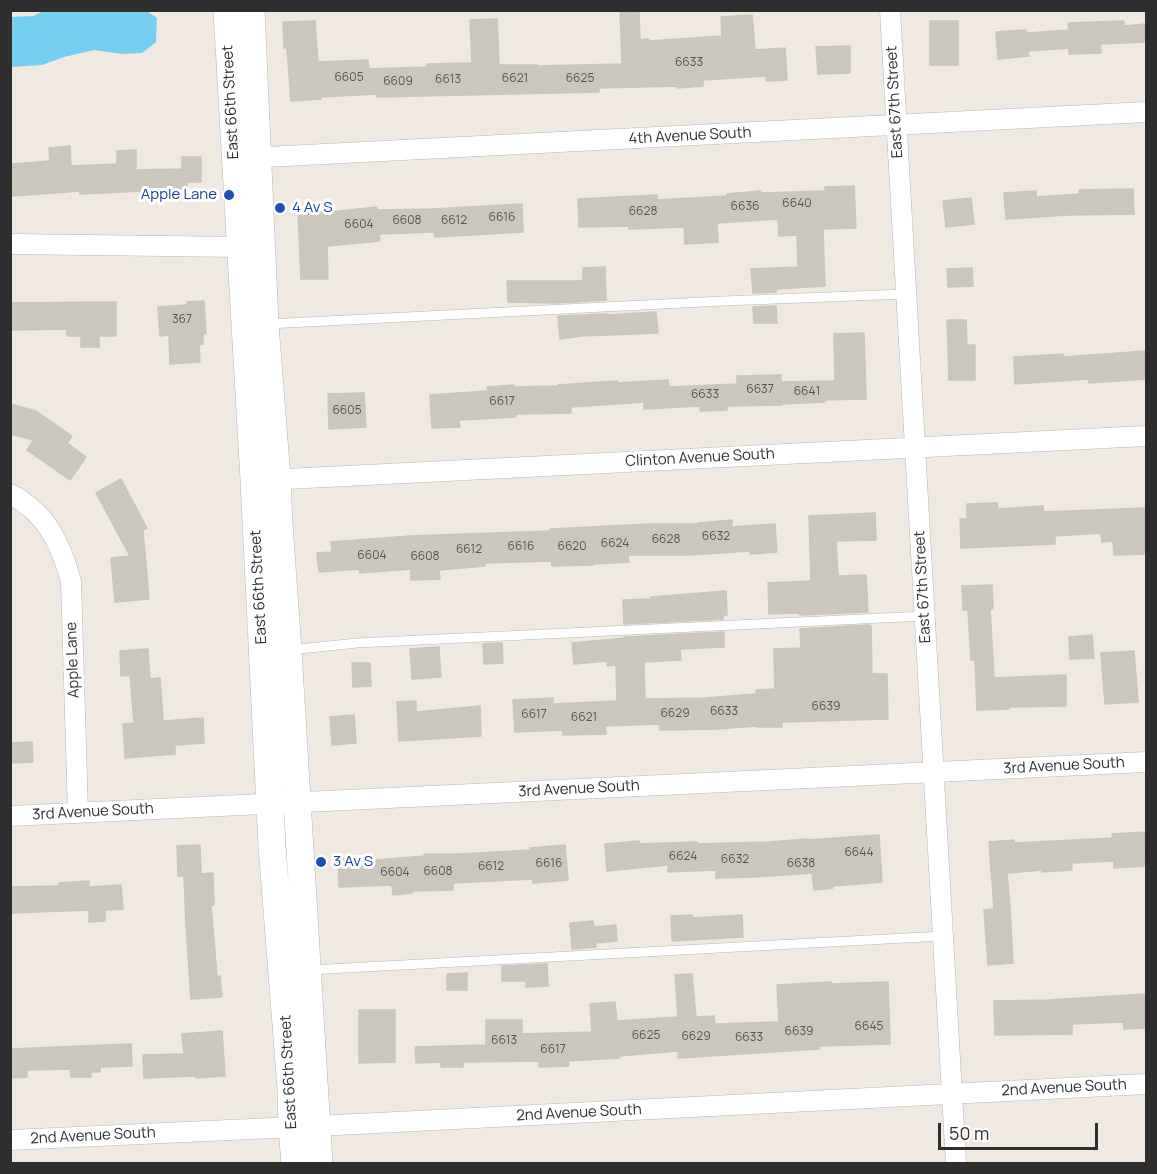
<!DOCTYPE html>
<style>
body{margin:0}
#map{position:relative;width:1157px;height:1174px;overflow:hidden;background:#efe9e1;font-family:Manrope,sans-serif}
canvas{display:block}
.frame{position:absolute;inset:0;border:12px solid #2e2e2e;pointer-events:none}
.scale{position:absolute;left:938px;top:1123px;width:160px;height:27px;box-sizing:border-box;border:3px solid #2e2e2e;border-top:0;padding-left:8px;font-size:18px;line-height:21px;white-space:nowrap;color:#2e2e2e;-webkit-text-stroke:4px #fff;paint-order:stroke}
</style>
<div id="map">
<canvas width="1157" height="1174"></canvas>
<div class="frame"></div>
<div class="scale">50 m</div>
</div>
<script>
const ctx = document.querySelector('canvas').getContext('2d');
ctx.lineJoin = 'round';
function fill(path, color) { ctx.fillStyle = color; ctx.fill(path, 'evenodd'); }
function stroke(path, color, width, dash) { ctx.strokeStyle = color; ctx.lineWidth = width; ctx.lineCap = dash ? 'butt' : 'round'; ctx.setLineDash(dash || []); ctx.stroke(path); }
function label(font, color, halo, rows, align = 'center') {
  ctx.font = font + ' Manrope,sans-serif'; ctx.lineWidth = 6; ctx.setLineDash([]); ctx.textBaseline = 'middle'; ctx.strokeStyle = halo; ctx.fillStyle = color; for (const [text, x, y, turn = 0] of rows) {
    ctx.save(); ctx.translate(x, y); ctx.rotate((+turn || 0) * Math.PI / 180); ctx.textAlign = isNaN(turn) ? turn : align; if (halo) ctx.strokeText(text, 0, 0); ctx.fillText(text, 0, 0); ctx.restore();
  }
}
fill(new Path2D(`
 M44,11H147L157,18L156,42L142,53L122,54L94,50L64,57L42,65L11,67V17L33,16Z`), '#75cff0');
const building = new Path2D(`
 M620,10H639L640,40L649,39V41L722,36L721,17L752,15L755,50L785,48L787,80L766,81V76L703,80V86L677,88V86L599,88V92L377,97V94L320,97L321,99L291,101L287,48H284L283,22L315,21L318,62L368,60L369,69L427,67V64L472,63L470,20L497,19L499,65H537V66L622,64Z
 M930,21H958V65H930Z
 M1124,21V26L1146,24V42L1100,44L1101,53L1069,54V48L1028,51L1029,56L998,59L996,32L1026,30L1027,33L1069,30L1068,23Z
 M850,46V73L818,74L816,47Z
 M70,146L71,166L117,164V151L136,150V170L182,169V157H201V182H187L188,199H143V191L80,194V191L13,196L11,164L50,161L49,148Z
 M854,186L856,228L823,229L825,286L776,289V292L753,293L751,269L798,267L797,235L779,236L778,219L717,223L718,242L685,244L684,227L629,229V226L579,227L578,199L657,195V200L727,196V194L761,191V193L825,191V187Z
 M1133,189L1134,214L1067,215L1006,219L1004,193L1036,191V197L1079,194V190Z
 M971,198L974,224L946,227L943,201Z
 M522,204L523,232L435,237L434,232L379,234L380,241L327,246L328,279H301L298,212L339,211L377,207V210L433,209Z
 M605,267L606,300L557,303L508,302L507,281H583V268Z
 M972,268L973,286L948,287L947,269Z
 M204,301L206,334H203V344L199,345L200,362L170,364L169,335L160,336L158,307L187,305V302Z
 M116,302V336H99V347H81V336H67V329L10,330V303Z
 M776,306L777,323H754L753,307Z
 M656,312L658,333L581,336L560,339L558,316L607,314V315Z
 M947,320H966L967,345H975V380H949Z
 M864,333L866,399L825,400V402L782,404V405L727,406V410L700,411V406L644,409V402L571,407V413L516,414V417L459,420L460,427L432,428L430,395L488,391L487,387L514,385V387L558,386V385L617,381L618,383L668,380L669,387L737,384V376L781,375V382L835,381L834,334Z
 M1146,351V379L1089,383V379L1015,384L1014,357L1063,354V357Z
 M364,393L366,427L329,429L328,394Z
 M10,404L36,411L72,436L67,443L86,457L70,480L27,450L34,440L10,434Z
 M121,479L147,528L143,530L149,599L115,602L111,558L130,556L96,493Z
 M997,503L998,509L1043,506L1044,512L1146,508V554L1114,555L1113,541L1102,542L1101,533L1055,536V544L961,548L960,519H967V504Z
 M875,513L876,540L836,541L838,576L866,575L868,612L800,615L799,613L769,614L768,583L811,581L809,516Z
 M732,520V527L775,524L777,552L750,554V551L688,555H628L629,562L593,564V565L552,566L551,561L484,563L485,566L439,570L440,579L411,580V569L360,573L359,569L319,572L317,553L332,552L331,542L410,536L550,531V529L650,524H698V523Z
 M992,585L993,609H990L994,678L1066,675V706L1009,707V709L977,710L975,660H971L968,610H963L962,586Z
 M726,591L727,615H723V619L624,624L623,600L651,599V597Z
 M868,625L871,626L872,674H887L888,719L782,722V727H757V726L716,729L660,730V724L605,726L606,734L563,735V730L515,732L513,700L553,698V704L617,701L616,665L607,666V661L574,664L572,643L625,638L624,637L724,632V647L680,649L681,660L644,662L645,699L706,698L756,694V690L775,689L774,649L801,648L800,629Z
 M1092,635L1094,658L1070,659L1069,637Z
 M502,643L503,663L484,664L483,644Z
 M439,647L441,677L412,679L410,649Z
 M148,649L150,679L160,678L163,721L203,718L204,743L175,745V754L125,758L123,724L134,723L130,675L121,676L120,651Z
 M1134,651L1138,702L1105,704L1101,653Z
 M352,663H370L371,686L353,687Z
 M416,701V712L480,706L481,736L399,741L397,702Z
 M354,715L356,743L332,745L330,717Z
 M32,742L33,762L10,763V743Z
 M1146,832V854H1144L1145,866L1114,868V861L1072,863V870L1042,872V870L1007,873L1010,908L1013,963L988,965L984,910L994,909L989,842L1014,840L1015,843L1113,838L1112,834Z
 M879,835L882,882L833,886V888L814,890L812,873L755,877L716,878V870L668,872V865L607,871L605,844L639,841V844L697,842V844L769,842L807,839V840Z
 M200,845L201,874L213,873L214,905H211L217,976H220L222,997L191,999L186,925L184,876H178L177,846Z
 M565,845L568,880L533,883V879L453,883V890L412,891V893L393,895L392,885L339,887L338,859L365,858V861L424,856V854H461L531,850L530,848Z
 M89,881V887L121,885L123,909L105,910V921L89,922V910L10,913V887L59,886V883Z
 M692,915L693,918L742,915L743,937L672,941L671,916Z
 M593,921L594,927L616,925L617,941L595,943L596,947L572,949L570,923Z
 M547,964L548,986L526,987V981H502V966Z
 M467,973V990H447V974Z
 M692,974L696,1017L714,1016L715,1024L779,1022L777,985L831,982V984L888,982L890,1044L819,1046V1049L678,1058V1051L619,1056V1058L568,1061L569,1066L539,1067V1061L463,1062V1067H441V1062L416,1063L415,1047L486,1045V1020H522V1034L592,1032L590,1004L615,1002L617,1021L678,1017L675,975Z
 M1146,994V1028L1124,1029L1123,1022L1072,1024V1034L995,1035L994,1001L1049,1000Z
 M359,1010H395V1062L359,1063Z
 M222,1031L225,1076L196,1078V1076L144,1078L143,1055L184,1054L182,1034Z
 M131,1044L132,1066L100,1067V1072H91V1077H71L70,1069L27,1070V1077L10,1078V1049Z`);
fill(building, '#cbc7bf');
stroke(building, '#cbc5ba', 1.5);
const service = new Path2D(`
 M267,324L723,301L906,294
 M290,650L357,643L925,616
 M309,970L943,936`);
const minor = new Path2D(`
 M890,10L956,1164
 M246,158L1146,112
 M10,244L240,247
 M266,480L1146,436
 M10,494C46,512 61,544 71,581L78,813
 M10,816L1146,762
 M10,1140L317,1126L1146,1084`);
const secondary = new Path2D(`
 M227,10L254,480L272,846L291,1088L292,1127L295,1164
 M251,10L265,324L277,479L279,524L288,651L319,1164`);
stroke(service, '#b4b7c1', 10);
stroke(minor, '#b4b7c1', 21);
stroke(secondary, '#b4b7c1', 28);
stroke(service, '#fff', 9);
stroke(minor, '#fff', 20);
stroke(secondary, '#fff', 27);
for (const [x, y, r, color] of [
 [229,195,6,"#1a4fb4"],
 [280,208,6,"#1a4fb4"],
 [321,862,6,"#1a4fb4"]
]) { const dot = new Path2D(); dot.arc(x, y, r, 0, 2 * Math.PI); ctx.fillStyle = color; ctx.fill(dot); stroke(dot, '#fff', 2); }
label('12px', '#555452', null, [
 ["6633",689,63],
 ["6605",349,78],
 ["6621",515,79],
 ["6625",580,79],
 ["6613",448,80],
 ["6609",398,82],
 ["6640",797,204],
 ["6636",745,207],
 ["6628",643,212],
 ["6616",502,218],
 ["6608",407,221],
 ["6612",454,221],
 ["6604",359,225],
 ["367",182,320],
 ["6637",760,390],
 ["6641",807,392],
 ["6633",705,395],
 ["6617",502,402],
 ["6605",347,411],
 ["6632",716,537],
 ["6628",666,540],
 ["6624",615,544],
 ["6616",521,547],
 ["6620",572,547],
 ["6612",469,550],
 ["6604",372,556],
 ["6608",425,557],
 ["6639",826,707],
 ["6633",724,712],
 ["6629",675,714],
 ["6617",534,715],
 ["6621",584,718],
 ["6644",859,853],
 ["6624",683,857],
 ["6632",735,860],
 ["6616",549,864],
 ["6638",801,864],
 ["6612",491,867],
 ["6608",438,872],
 ["6604",395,873],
 ["6645",869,1027],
 ["6639",799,1032],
 ["6625",646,1036],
 ["6629",696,1037],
 ["6633",749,1038],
 ["6613",504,1041],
 ["6617",553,1050]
]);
label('15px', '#2e2e2e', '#fff', [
 ["East 66th Street",231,102,-93],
 ["East 67th Street",895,102,-93],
 ["4th Avenue South",690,136,-3],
 ["Clinton Avenue South",700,458,-3],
 ["East 66th Street",259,587,-93],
 ["East 67th Street",923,587,-93],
 ["Apple Lane",73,660,-92],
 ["3rd Avenue South",1064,766,-3],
 ["3rd Avenue South",579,789,-3],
 ["3rd Avenue South",93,812,-3],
 ["East 66th Street",289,1072,-93],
 ["2nd Avenue South",1064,1088,-3],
 ["2nd Avenue South",579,1113,-3],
 ["2nd Avenue South",93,1136,-3]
]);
label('15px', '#164399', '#fff', [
 ["Apple Lane",217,195,"right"],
 ["4 Av S",292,208],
 ["3 Av S",333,862]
], 'left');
</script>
